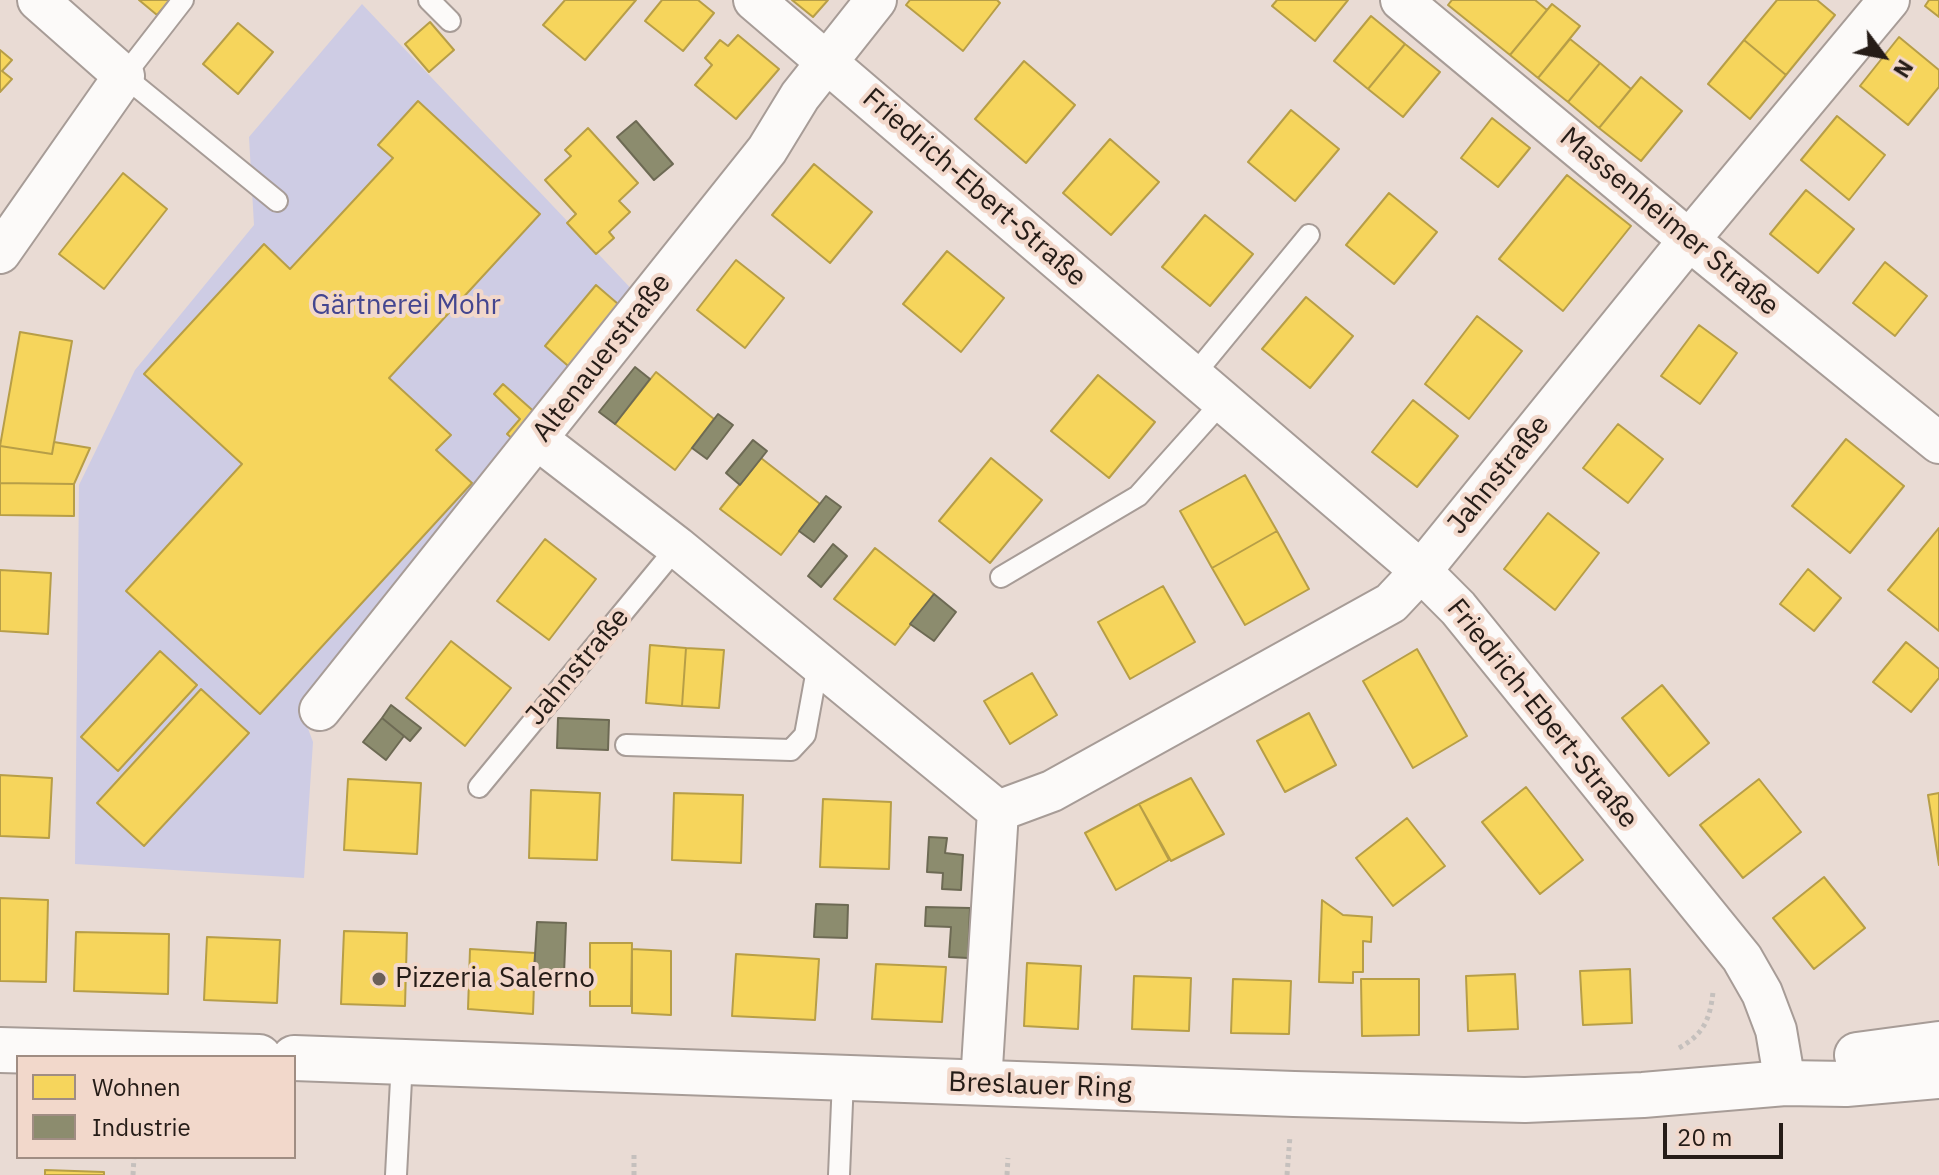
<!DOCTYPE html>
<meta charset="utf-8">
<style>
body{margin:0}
#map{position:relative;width:1939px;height:1175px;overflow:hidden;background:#e9dbd4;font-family:"IBM Plex Sans",sans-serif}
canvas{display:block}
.legend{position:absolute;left:16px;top:1055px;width:280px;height:104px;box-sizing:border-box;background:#f2d8cb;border:2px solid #a08d83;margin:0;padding:10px 14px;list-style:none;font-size:24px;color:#251c17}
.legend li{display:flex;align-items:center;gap:16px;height:40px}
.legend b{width:40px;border:2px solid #a08d83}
.north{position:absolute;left:1843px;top:16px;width:80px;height:80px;-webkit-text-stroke:6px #f2d8cb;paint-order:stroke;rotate:122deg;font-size:22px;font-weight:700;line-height:32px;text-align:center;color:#251c17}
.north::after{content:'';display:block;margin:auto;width:28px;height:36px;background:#251c17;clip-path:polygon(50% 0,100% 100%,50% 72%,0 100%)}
.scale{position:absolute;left:1663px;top:1123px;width:120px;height:36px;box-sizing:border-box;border:4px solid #251c17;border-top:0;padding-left:10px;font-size:24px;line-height:28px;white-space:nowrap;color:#251c17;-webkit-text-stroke:6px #f2d8cb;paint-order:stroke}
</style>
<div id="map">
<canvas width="1939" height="1175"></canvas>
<ul class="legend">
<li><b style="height:22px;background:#f6d55c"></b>Wohnen</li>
<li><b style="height:22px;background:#8c8c6e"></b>Industrie</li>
</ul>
<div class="north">N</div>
<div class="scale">20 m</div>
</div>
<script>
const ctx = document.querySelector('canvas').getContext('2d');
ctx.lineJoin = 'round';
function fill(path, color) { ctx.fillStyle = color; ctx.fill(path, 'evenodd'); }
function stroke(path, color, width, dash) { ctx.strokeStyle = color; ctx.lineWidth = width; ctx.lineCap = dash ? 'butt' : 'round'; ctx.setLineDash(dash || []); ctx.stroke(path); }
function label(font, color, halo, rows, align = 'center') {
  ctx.font = font + ' "IBM Plex Sans",sans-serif'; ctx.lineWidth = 8; ctx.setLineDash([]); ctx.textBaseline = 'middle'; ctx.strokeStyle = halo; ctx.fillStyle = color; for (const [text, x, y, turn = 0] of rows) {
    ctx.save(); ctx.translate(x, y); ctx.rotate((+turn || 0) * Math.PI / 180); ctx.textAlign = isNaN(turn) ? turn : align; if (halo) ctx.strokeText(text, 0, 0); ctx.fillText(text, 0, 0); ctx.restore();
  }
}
fill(new Path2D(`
 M362,4L639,297L299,704L313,742L304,878L75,864L79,485L135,370L254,225L249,137Z`), '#cecce4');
const homes = new Path2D(`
 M139,0H170L157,15Z
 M565,0H636L585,60L543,25Z
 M662,0H698L714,13L683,51L645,21Z
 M792,0H828L813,17Z
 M910,0H997L1000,3L963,51L906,5Z
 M1277,0H1348L1315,41L1272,6Z
 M1452,0H1535L1547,10L1510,55L1448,5Z
 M1777,0H1817L1835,15L1786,75L1744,40Z
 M1929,0H1939V17L1925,6Z
 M1552,4L1580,26L1538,78L1510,55Z
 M1371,16L1405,44L1368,89L1334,61Z
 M430,22L454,50L429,72L405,44Z
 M238,23L273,52L238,94L203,64Z
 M738,35L779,69L736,119L695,85L712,65L705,58L720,40L728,46Z
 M1899,37L1939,70V87L1908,125L1860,86Z
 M1570,39L1600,63L1568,102L1538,78Z
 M1744,40L1786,75L1750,119L1708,84Z
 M1405,44L1440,72L1403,117L1368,89Z
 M0,50L12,60L2,71L12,79L0,92Z
 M1024,61L1075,105L1026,163L975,119Z
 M1600,63L1631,89L1599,128L1568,102Z
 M1641,77L1682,111L1641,161L1599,128Z
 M418,101L540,214L389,378L451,435L436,450L472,483L260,714L126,591L242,464L144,374L264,244L290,269L393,158L378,145Z
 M1291,110L1339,149L1295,201L1248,162Z
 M1837,116L1885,155L1849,200L1801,160Z
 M1492,118L1530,148L1498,187L1461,158Z
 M588,128L638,183L619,201L630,212L609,232L614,238L596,254L567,223L576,214L545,180L571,156L565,150Z
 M1110,139L1159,182L1111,235L1063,193Z
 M814,164L872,212L830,263L772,215Z
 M123,173L167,209L104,289L59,254Z
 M1567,175L1631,226L1563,311L1499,259Z
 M1806,190L1854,229L1818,273L1770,234Z
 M1389,193L1437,232L1394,284L1346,245Z
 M1205,215L1253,254L1210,306L1162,267Z
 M947,251L1004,298L961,352L903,304Z
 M736,260L784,298L745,348L697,310Z
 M1885,262L1927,296L1895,336L1853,303Z
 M596,285L625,310L574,371L545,346Z
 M1306,297L1353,336L1310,388L1262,349Z
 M1477,316L1522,351L1469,419L1425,384Z
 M1699,325L1737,353L1700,404L1661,376Z
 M20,332L72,341L52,454L0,446Z
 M656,372L714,419L675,470L615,424Z
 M1098,375L1155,422L1109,478L1051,431Z
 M503,384L539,416L516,442L507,434L520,419L494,394Z
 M1413,400L1458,436L1417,487L1372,452Z
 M1618,424L1663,459L1628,503L1583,468Z
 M1846,439L1904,486L1850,553L1792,506Z
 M54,442L90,448L74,484L0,483V446L52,454Z
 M761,458L820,504L781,555L720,509Z
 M991,458L1042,500L990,563L939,521Z
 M1245,475L1277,531L1212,568L1180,511Z
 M0,483L74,484V516L0,515Z
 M1548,513L1599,553L1555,610L1504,569Z
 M1939,528V631L1888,590Z
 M1277,531L1309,589L1245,625L1212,568Z
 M545,539L596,579L549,640L497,601Z
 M875,548L934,594L895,645L834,599Z
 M1808,569L1841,598L1814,631L1780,604Z
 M0,570L51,573L48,634L0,631Z
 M1163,586L1195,642L1130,679L1098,622Z
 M451,641L511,688L465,746L406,698Z
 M1906,642L1939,669V678L1911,712L1873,682Z
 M650,645L686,648L682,706L646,703Z
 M686,648L724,650L719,708L682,706Z
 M1417,649L1467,736L1413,768L1363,681Z
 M160,651L197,685L118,771L81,737Z
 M1032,673L1057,715L1010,744L984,701Z
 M1662,685L1709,743L1669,776L1622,718Z
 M201,689L249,733L144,846L97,803Z
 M1309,713L1336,765L1285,792L1257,741Z
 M0,775L52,778L49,838L0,836Z
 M1191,778L1224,834L1171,861L1139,804Z
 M348,779L421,783L417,854L344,850Z
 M1759,779L1801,832L1743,878L1700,825Z
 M1526,787L1583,860L1540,894L1482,822Z
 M531,790L600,793L597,860L529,858Z
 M674,793L743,795L741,863L672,860Z
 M1939,793V865L1928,795Z
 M823,799L891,802L889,869L820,867Z
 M1139,804L1169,860L1116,890L1085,833Z
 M1407,818L1445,866L1393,906L1356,858Z
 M1824,877L1865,928L1814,969L1773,918Z
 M0,898L48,900L46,982L0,981Z
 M1322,900L1343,915L1372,917L1371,942L1363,941V972H1353V983L1319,982Z
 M344,931L407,933L405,1006L341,1004Z
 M76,932L169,934L168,994L74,991Z
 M207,937L280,940L277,1003L204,1000Z
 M590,943H632L631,1006H590Z
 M470,949L535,953L533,1014L468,1009Z
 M632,949L671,951V1015L632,1013Z
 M736,954L819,959L815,1020L732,1016Z
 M1027,963L1081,966L1078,1029L1024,1026Z
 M876,964L946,967L942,1022L872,1019Z
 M1630,969L1632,1023L1583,1025L1580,971Z
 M1515,974L1518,1029L1468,1031L1466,976Z
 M1134,976L1191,978L1189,1031L1132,1029Z
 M1233,979L1291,981L1289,1034L1231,1033Z
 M1361,979H1419V1035L1362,1036Z
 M45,1170L104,1172V1175H45Z`);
fill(homes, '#f6d55c');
stroke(homes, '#b79e47', 2);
const industry = new Path2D(`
 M636,121L673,164L654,180L617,137Z
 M635,367L650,379L615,424L599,412Z
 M718,414L733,425L707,459L692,448Z
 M753,440L767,451L740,485L726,473Z
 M826,496L841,507L814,542L799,531Z
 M833,544L847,556L821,587L808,576Z
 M934,594L956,612L934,641L910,624Z
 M391,705L421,728L410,741L382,718Z
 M382,718L404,736L386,760L363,742Z
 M558,718L609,720L608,750L557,748Z
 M929,837L947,838L945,853L963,855L961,890L942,889L943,873L927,872Z
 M816,904L848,905L847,938L814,937Z
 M926,907L970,908L968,958L949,957L951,927L925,926Z
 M537,922L566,923L564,974L534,972Z`);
fill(industry, '#8c8c6e');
stroke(industry, '#6d6a54', 2);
const lane = new Path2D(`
 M183,0L124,76L277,201
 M429,0L450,21
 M1193,376L1309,235
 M1001,577L1138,496L1222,402
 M626,745L791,750L805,735L818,664
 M479,787L677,547
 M396,1175L402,1061
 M839,1175L843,1079`);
const street = new Path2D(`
 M754,0L1421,571L1458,608L1742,958L1762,993L1776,1030L1785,1083
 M1401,0L1689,240L1939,443
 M0,253L124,76L38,0
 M537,439L677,547L998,811L1052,791L1391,603L1421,571L1689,240L1889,0
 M320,710L767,150L800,96L876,0
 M981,1083L998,811`);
const secondary = new Path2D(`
 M0,1050L259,1057
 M1857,1055L1939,1044
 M294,1058L1294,1094L1525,1100L1643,1095L1785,1083L1846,1084L1939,1076`);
stroke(lane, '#a79c97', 24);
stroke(street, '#a79c97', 44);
stroke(secondary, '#a79c97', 48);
stroke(new Path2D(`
 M1679,1048C1704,1034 1710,1019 1713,992
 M133,1175L134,1157
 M634,1175V1151
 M1007,1175L1008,1158
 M1287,1175L1290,1136`), '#c5c0bd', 5, [4, 4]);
stroke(lane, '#fcfaf9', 20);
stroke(street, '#fcfaf9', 40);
stroke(secondary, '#fcfaf9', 44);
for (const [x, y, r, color] of [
 [379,979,8,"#6a5f59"]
]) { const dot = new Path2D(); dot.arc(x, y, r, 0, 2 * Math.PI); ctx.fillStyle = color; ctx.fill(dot); stroke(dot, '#f2d8cb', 3); }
label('28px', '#251c17', '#f2d8cb', [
 ["Friedrich-Ebert-Straße",974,188,41],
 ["Massenheimer Straße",1669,222,40],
 ["Altenauerstraße",602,358,-52],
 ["Jahnstraße",1499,475,-51],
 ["Jahnstraße",578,667,-50],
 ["Friedrich-Ebert-Straße",1542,714,51],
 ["Breslauer Ring",1040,1086,2]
]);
label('28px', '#444690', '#f2d8cb', [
 ["Gärtnerei Mohr",406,306]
]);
label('28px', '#251c17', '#f2d8cb', [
 ["Pizzeria Salerno",395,979]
], 'left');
</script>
